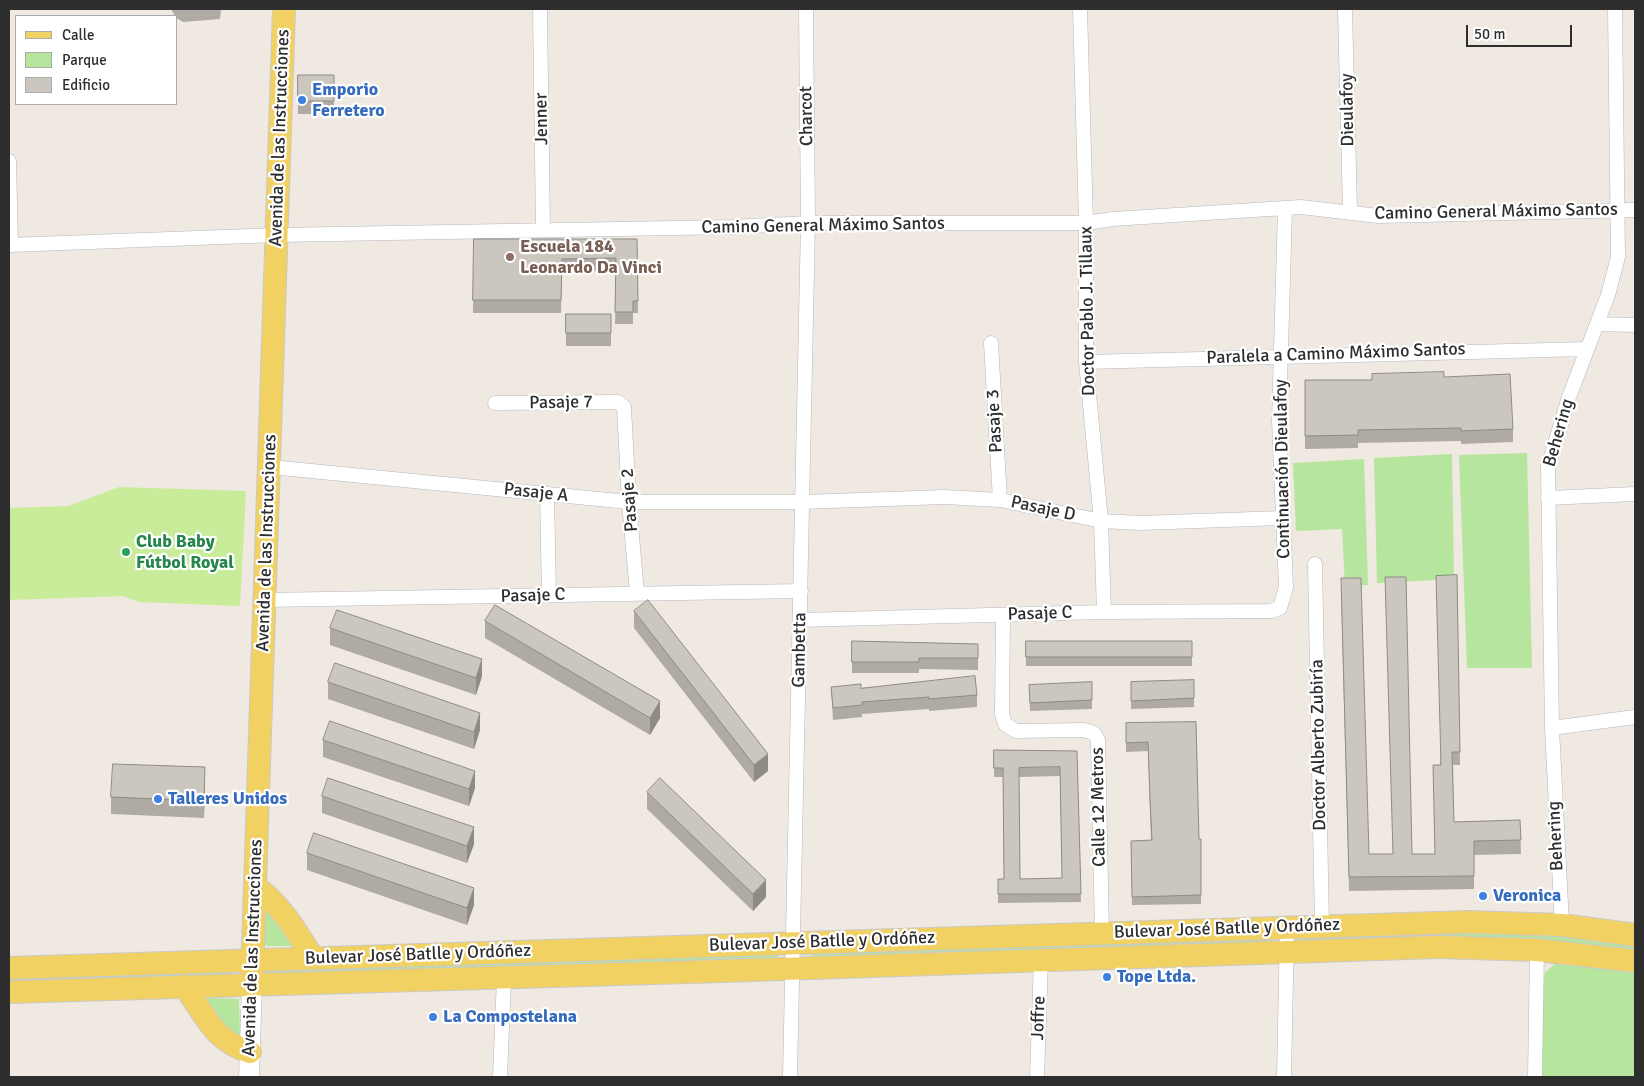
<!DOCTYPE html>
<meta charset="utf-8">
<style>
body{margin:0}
#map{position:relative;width:1644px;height:1086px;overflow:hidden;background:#efe9e1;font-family:Signika,sans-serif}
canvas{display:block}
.frame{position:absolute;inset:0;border:10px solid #2e2e2e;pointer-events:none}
.legend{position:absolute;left:15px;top:15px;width:162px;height:90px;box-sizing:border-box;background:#fff;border:1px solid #ababab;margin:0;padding:6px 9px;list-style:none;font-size:15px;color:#2e2e2e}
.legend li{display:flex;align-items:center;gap:10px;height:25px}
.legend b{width:25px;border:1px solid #ababab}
.scale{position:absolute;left:1466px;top:25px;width:106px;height:22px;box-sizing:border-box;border:2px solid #2e2e2e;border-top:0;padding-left:6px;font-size:15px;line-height:18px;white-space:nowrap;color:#2e2e2e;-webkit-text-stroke:4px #fff;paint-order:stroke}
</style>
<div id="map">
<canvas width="1644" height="1086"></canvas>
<div class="frame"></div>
<ul class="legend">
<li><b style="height:6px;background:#f2d163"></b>Calle</li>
<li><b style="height:14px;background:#b6e59e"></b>Parque</li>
<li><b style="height:14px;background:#cbc7bf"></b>Edificio</li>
</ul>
<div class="scale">50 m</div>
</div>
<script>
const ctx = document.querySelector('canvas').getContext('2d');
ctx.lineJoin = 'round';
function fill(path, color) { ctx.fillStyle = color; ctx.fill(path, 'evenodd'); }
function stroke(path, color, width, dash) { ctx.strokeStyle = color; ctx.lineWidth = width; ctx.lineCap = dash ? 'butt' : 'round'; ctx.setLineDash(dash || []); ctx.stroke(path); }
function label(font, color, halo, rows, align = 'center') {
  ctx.font = font + ' Signika,sans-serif'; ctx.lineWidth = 4.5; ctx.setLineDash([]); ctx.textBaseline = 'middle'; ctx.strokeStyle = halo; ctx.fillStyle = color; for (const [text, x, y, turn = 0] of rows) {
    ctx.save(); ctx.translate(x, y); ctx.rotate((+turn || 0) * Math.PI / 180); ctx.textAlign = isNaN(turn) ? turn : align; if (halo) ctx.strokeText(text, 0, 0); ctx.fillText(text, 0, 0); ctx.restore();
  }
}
fill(new Path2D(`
 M1527,453L1532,668H1467L1459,455Z
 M1452,454L1454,579L1377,583L1374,458Z
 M1364,459L1368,585L1345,586L1342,529L1296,531L1293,463Z
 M266,905L293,946H267L264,944L263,906Z
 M1439,932L1568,936L1635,945V953L1299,942L1297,937Z
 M1273,939L1271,943L812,957L811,954Z
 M779,955L776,959L265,976V970Z
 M1555,964L1585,965L1635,972V1077H1539L1543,980L1545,972Z
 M235,970V976L9,984V978Z
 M209,998L239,999L240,1036L233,1040L207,1000Z`), '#b6e59e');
fill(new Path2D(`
 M119,487L246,491L240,606L139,602L123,596L9,600V508L69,506Z`), '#c9ec9a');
const minor = new Path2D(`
 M540,9L543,229
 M1080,9L1086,223V362L1101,521L1104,612
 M1345,9L1350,212
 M9,161L11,245
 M9,245L277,235L732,227L808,223H1086L1113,219L1301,207L1378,216L1635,210
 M1597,324L1635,325
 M991,343L1000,500
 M1086,362L1587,349
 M495,403L618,402L624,407L629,502L637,593
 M270,467L629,502H803L944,497L1000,500L1101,521L1141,523L1282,518
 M547,494L549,595
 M1548,498L1635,494
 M1315,564L1322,926
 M265,600L801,591
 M1003,615L1002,714L1005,724L1016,731L1084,730L1094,733L1098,740L1102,933
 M800,620L1104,612L1271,611L1280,608L1286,587L1279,421L1285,208
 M1552,728L1635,717
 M1562,925L1552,728L1548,467L1569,397L1608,295L1618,257L1615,9
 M500,1077L504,978
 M790,1077L808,223L806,9
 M1037,1077L1041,959
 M1284,1077L1287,928
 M1535,1077L1537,950`);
const secondary = new Path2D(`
 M249,1077L252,983`);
const primary = new Path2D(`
 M256,887C282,906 296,931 313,958
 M9,968L1469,922L1562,925L1635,935
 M252,975L284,9
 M184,986C206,1015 212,1040 250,1052
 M9,992L722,971L1438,947L1537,950L1635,961`);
stroke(minor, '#b4b7c1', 15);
stroke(secondary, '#b4b7c1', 21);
stroke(primary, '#c9c9c9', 24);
stroke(minor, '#fff', 14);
stroke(secondary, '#fff', 20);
stroke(primary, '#f2d163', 22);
fill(new Path2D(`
 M171,9H221L220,19L183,22L176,18V16H175Z
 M298,75H334V114H298Z
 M474,239H637L638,313H633V324H615L616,271H562L561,313H473Z
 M566,314H611V346H566Z
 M1444,377L1513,429V442L1461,444V441L1358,443V448L1305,449V380H1372Z
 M1457,575L1460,765H1453L1454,822L1520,820L1521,854L1474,855V889L1349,891L1341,592L1369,854H1435L1433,765H1440Z
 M634,611L768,771L754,782L634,628Z
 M485,621L660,718L650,735L485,638Z
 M330,628L482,676L476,695L330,645Z
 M852,641L978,644V670L919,669V673H852Z
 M1026,641H1192V666H1026Z
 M1194,680V707L1131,709V682Z
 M328,682L480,730L474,749L328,699Z
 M1092,682V709L1030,711L1029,685Z
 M831,687L861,688L977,695V707L929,711V709L862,714V717L833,720Z
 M1196,722L1199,839H1201V904L1132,905L1131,841L1151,840L1148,751L1126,752V723Z
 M323,740L475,788L469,806L323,757Z
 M994,750L1077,751L1081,902L998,903V879H1004L1003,777H994ZM1060,776L1062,878L1020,879L1019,777Z
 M205,784L204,818L111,814V797Z
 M647,792L766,897L753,911L647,809Z
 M322,796L474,844L467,863L322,813Z
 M307,853L474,905L467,925L307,870Z`), '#afaba4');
fill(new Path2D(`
 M482,659V676L476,695V678Z
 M660,701V718L650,735V718Z
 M480,713V730L474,749V732Z
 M768,754V771L754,782V765Z
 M205,767V784L204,818V801Z
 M475,771V788L469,806V789Z
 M474,827V844L467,863V846Z
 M766,880V897L753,911V894Z
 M474,888V905L467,925V908Z`), '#8e8b86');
const building = new Path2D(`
 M298,75H334V101H298Z
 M474,239H637L638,301H633V312H615L616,258L562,259L561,300H473Z
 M566,314H611V333H566Z
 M1444,372V377L1510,374L1513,429L1461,431V428L1358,430V435L1305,436V380H1372V374Z
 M1457,575L1460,752H1452L1454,822L1520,820L1521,840L1474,841V876L1349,877L1341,578H1361L1369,854H1393L1385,577H1406L1412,854H1435L1433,765H1441L1436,576Z
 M648,600L768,754L754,765L634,611Z
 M495,605L660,701L650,718L485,621Z
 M337,610L482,659L476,678L330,628Z
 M852,641L978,644V658H919V662H852Z
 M1026,641H1192V657H1026Z
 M335,663L480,713L474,732L328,682Z
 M975,676L977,695L929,699V697L862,702V705L833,708L831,687L861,684V688Z
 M1194,680V698L1131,701V682Z
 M1092,682V700L1030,703L1029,685Z
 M330,721L475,771L469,789L323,740Z
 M1196,722L1199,839H1201V895L1132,897L1131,841L1152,840L1150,799L1148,742L1126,743V723Z
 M994,750L1077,751L1081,894H998V879H1004L1003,768H994ZM1060,767L1062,878L1020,879L1019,768Z
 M113,764L205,767L204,801L111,797Z
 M328,778L474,827L467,846L322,796Z
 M660,778L766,880L753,894L647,792Z
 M314,833L474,888L467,908L307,853Z`);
fill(building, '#cbc7bf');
stroke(building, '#8e8b86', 1);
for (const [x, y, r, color] of [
 [302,100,5,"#3f7fe0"],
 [510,257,5,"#8d6e63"],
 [126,552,5,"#2e9e5b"],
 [158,799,5,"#3f7fe0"],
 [1483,896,5,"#3f7fe0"],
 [1107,977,5,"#3f7fe0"],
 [433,1017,5,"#3f7fe0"]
]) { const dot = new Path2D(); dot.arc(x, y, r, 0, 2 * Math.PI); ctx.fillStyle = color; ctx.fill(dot); stroke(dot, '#fff', 2); }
label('bold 18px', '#366cbe', '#fff', [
 ["Emporio",312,90],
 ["Ferretero",312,111],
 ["Talleres Unidos",168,799],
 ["Veronica",1493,896],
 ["Tope Ltda.",1117,977],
 ["La Compostelana",443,1017]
], 'left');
label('18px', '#2e2e2e', '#fff', [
 ["Dieulafoy",1348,110,-91],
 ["Charcot",807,116,-91],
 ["Jenner",542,119,-91],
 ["Avenida de las Instrucciones",280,138,-88],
 ["Camino General Máximo Santos",1496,212,-1],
 ["Camino General Máximo Santos",823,226,-1],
 ["Doctor Pablo J. Tillaux",1088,311,-91],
 ["Paralela a Camino Máximo Santos",1336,354,-2],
 ["Pasaje 7",561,403,-1],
 ["Pasaje 3",995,421,-93],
 ["Behering",1559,433,-74],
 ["Continuación Dieulafoy",1283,469,-91],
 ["Pasaje A",536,493,6],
 ["Pasaje 2",630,500,-94],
 ["Pasaje D",1043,509,12],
 ["Avenida de las Instrucciones",267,543,-88],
 ["Pasaje C",533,596,-2],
 ["Pasaje C",1040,614,-2],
 ["Gambetta",800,650,-89],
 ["Doctor Alberto Zubiría",1319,745,-91],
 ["Calle 12 Metros",1099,807,-91],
 ["Behering",1556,836,-93],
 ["Bulevar José Batlle y Ordóñez",1227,929,-2],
 ["Bulevar José Batlle y Ordóñez",822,942,-2],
 ["Avenida de las Instrucciones",253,948,-88],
 ["Bulevar José Batlle y Ordóñez",418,955,-2],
 ["Joffre",1039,1018,-88]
]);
label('bold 18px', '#785e54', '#fff', [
 ["Escuela 184",520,247],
 ["Leonardo Da Vinci",520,268]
], 'left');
label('bold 18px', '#27864d', '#fff', [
 ["Club Baby",136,542],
 ["Fútbol Royal",136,563]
], 'left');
</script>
